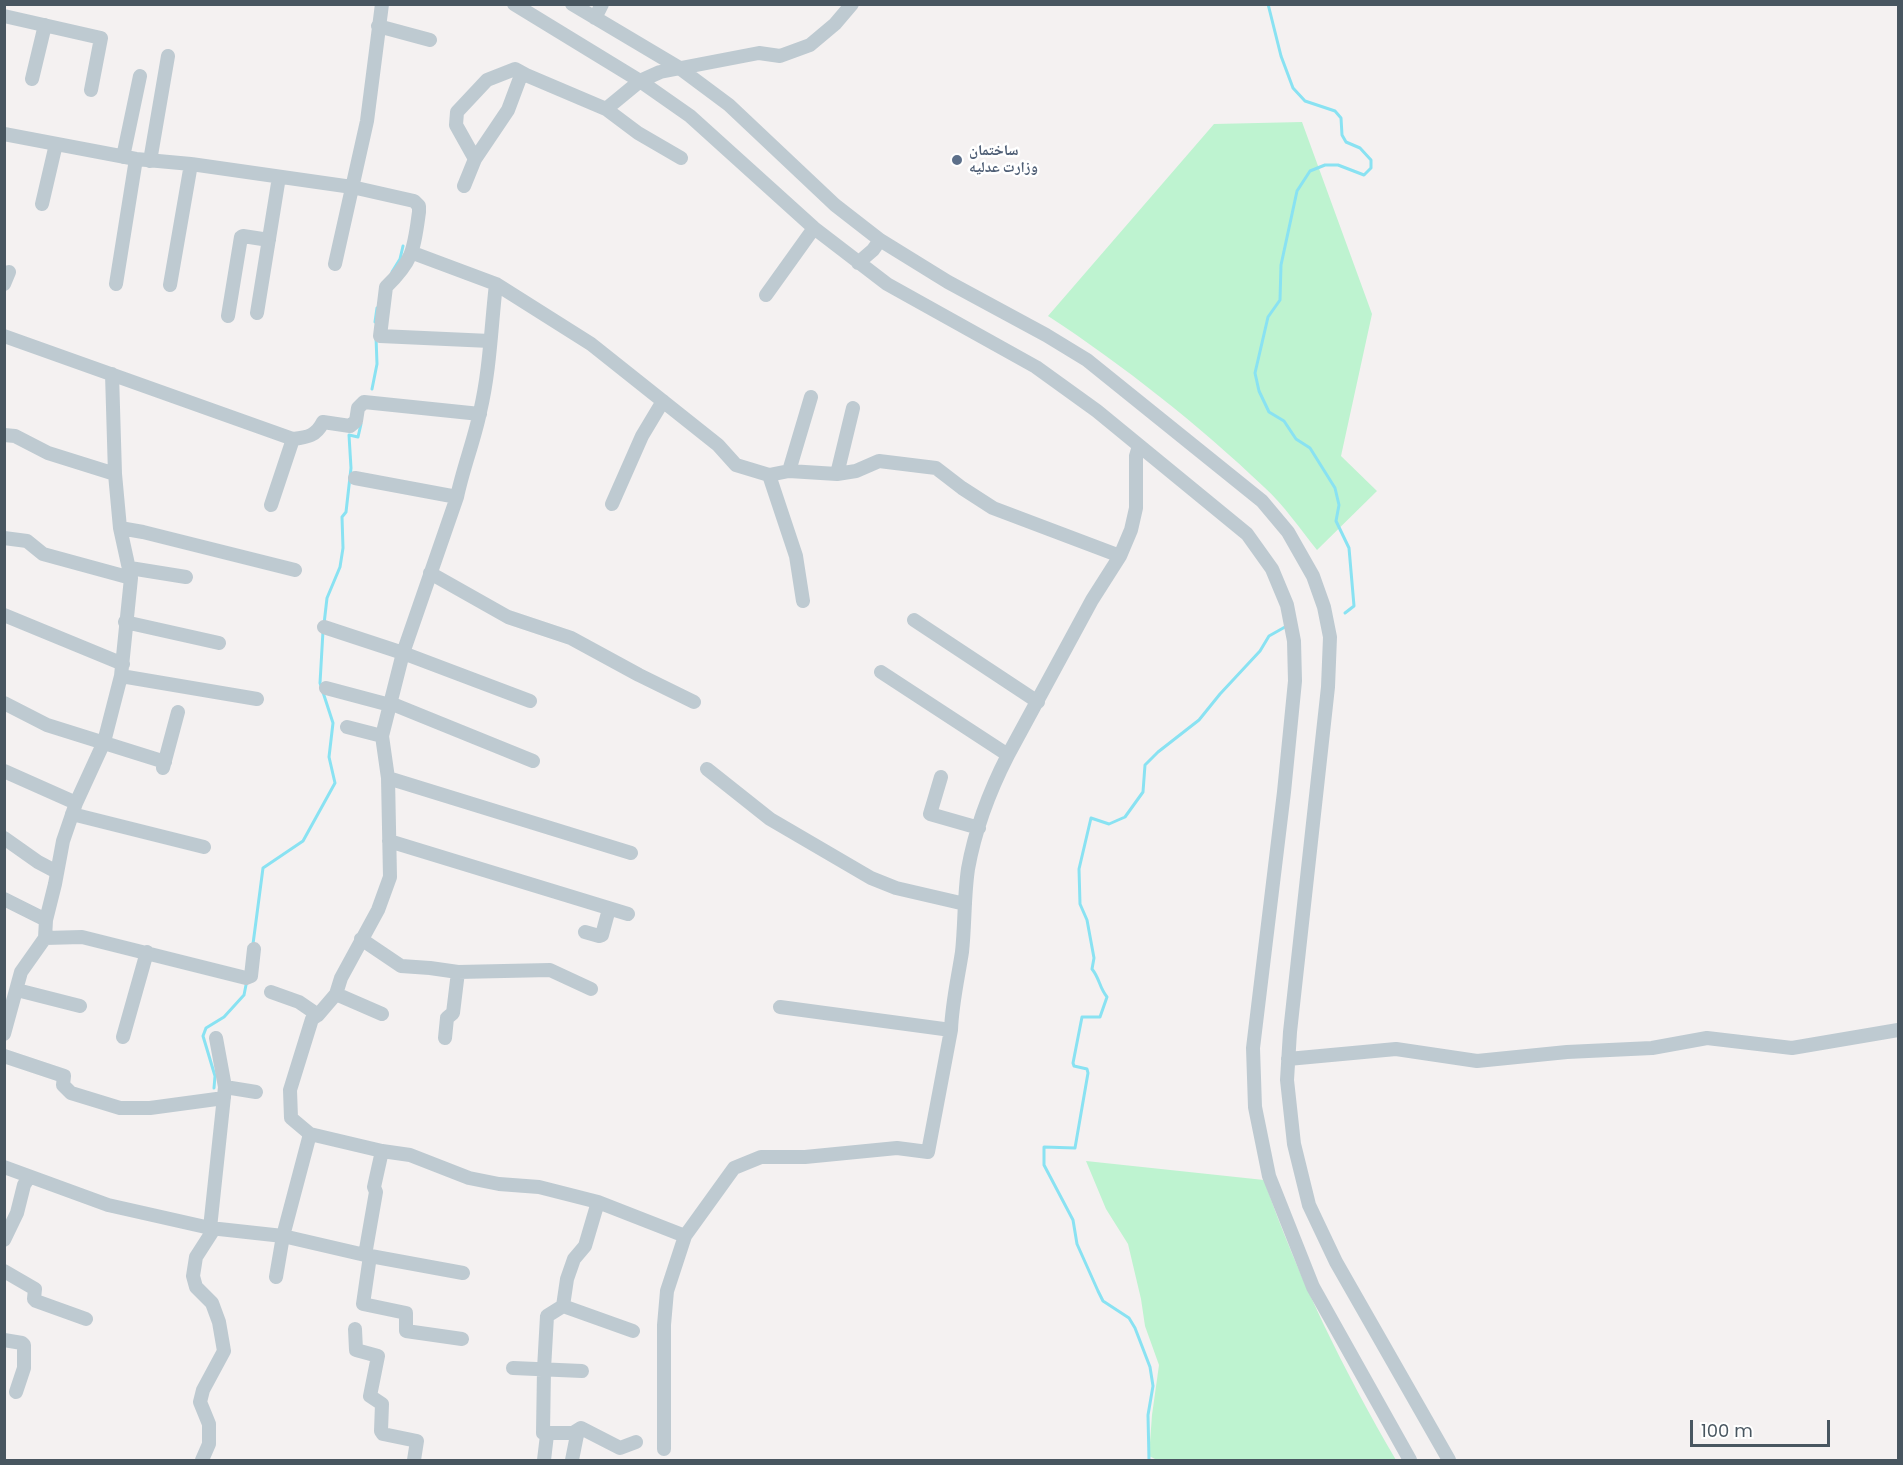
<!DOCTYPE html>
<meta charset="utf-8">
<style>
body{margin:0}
#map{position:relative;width:1903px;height:1465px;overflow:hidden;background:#f4f1f1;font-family:Poppins,sans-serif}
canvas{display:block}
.frame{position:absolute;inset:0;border:6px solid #485660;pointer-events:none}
.scale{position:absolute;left:1690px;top:1420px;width:140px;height:27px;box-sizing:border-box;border:3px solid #485660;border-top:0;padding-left:8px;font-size:18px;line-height:21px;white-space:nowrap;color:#485660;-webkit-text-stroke:4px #fff;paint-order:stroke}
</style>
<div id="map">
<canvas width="1903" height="1465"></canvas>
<div class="frame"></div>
<div class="scale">100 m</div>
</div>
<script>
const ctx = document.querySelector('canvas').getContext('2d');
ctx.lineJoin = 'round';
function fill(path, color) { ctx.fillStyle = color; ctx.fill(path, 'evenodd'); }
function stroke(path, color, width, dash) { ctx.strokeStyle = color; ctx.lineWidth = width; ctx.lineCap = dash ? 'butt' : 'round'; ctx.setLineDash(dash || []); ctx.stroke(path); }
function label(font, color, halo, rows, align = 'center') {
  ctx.font = font + ' Poppins,"Noto Naskh Arabic",sans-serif'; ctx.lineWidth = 5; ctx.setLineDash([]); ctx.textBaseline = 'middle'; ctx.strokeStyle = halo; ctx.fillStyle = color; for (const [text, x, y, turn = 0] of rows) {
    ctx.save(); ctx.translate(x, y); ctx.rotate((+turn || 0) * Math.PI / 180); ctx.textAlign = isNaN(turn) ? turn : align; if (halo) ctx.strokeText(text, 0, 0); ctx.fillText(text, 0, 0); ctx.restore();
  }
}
fill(new Path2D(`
 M1302,122L1372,314L1341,456L1377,491L1317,550C1300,529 1284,505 1264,487C1199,425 1123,365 1048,316L1214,124Z
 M1086,1161L1264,1180C1298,1278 1344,1371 1396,1460H1157L1149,1456L1152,1415L1159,1365L1145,1326L1141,1299L1128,1244L1106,1209Z`), '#bef3d0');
stroke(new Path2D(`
 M1268,4L1281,56L1293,88L1305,101L1335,111L1341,118L1342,135L1346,142L1360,148L1371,160V168L1364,175L1338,165H1325L1310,171L1297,191L1281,265L1280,300L1268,317L1255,373L1259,391L1269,412L1284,421L1296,439L1310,448L1335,488L1339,505L1336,521L1349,548L1354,606L1345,613
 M392,272L400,259L403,246
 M375,322L377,308
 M372,389L377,364L376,337
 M324,624L327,598L340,567L343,548L342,517L346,512L351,468L349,435L358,437L361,424
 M253,944L263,868L303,841L335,783L329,757L333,723L320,683L323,631
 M214,1088L215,1076L203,1036L206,1028L224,1017L244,995L247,980
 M1149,1460L1148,1415L1153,1386L1150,1367L1135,1328L1129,1318L1103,1301L1098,1291L1077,1244L1073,1220L1044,1165V1147L1075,1148L1088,1073L1087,1069L1074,1066L1073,1063L1082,1017H1100L1107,997C1099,987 1100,979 1092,969L1094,958L1087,920L1080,904L1079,869L1091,818L1109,824L1125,817L1143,792L1145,765L1158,752L1199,720L1220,694L1260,651L1269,636L1285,627`), '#89e2f2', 3);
stroke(new Path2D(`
 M514,4L640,81L690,116L814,228L887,284L1036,367L1097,411L1247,534L1272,569L1287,605L1294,641L1295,681L1284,792L1253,1048L1255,1107L1269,1176L1313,1287L1410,1460
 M572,4L678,67L729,105L835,205L880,240L948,282L1046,335L1087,360L1262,501L1288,532L1313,576L1324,607L1330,637L1328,687L1290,1032L1287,1080L1294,1144L1309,1205L1336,1262L1449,1460
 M4,16L101,38L91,90
 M595,18L602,4
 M378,26L430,40
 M32,79L45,25
 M606,109L638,133L681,158
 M4,134L136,159L191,164L352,187L414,201L419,206V212C414,248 414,260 386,287L380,336L490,341
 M123,157L140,76
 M475,159L456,125L457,112L487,80L515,69L526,75
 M150,161L168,56
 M464,186L475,159L508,110L520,78L526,75L606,109L640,81L660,72L759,53L780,56L810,45L835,24L852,4
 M42,204L56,144
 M413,253L496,284L591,344L718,445L736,465L769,475L789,471L837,474L856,471L879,461L936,468L962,488L993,508L1120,556
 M858,263L873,250L880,240
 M335,264L367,121L382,4
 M4,284L9,272
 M116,284L136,159
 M496,284C491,327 490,370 480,412C474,441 463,468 457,497L403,653L382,736L388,778L390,877L378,910L341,978L336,994L318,1015L312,1019L290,1090L291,1118L310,1134L382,1151L410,1155L469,1178L499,1184L539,1187L598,1202L685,1236
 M170,285L191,164
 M766,295L814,228
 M257,313L279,177
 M228,316L241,237L243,236L269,240
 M4,336L293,439C308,437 316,436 323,422L350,426L356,421L358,408L364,402L480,414
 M4,435L15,436L48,453L115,474
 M789,471L811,397
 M837,474L853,408
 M769,475L796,556L803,601
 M355,478L457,497
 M612,504L642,436L663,401
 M271,505L293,439
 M120,528L143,532L295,570
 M4,538L27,541L43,554L131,578
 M130,568L186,577
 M430,573L508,617L571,638L639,675L694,702
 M4,615L123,664
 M914,620L1038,702
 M125,622L219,643
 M324,627L403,653L530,701
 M881,672L1008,755
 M121,676L257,699
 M326,688L390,705
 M4,703L47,725L165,762
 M390,703L533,761
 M347,727L382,736
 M163,768L178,712
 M707,769L770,819L871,878L896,888L965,904
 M4,771L76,803
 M941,777L930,814L979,828
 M388,778L631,853
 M72,814L204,847
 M4,838L38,862L57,872
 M389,841L628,914
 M4,899L46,920
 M585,932L599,936L602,935L609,909
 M45,938L82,937L246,978L251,976L254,949
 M361,939L401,966L430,968L458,972L550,970L591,989
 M17,990L80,1006
 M271,992L299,1002L318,1015
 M336,994L382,1014
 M780,1007L951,1030
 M4,1034L21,972L45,938L46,920L55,884L63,841L76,803L104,742L121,676L131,578L120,528L115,474L112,374
 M123,1037L147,952
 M445,1038L447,1018L453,1013L458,972
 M4,1056L64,1076L63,1085L71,1093L120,1108H150L224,1098
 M1288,1059L1396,1049L1477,1061L1567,1052L1652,1048L1707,1038L1792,1048L1898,1030
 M225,1087L256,1092
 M4,1167L108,1205L210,1228L283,1236L365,1255L463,1273
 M210,1228L225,1087L216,1038
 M4,1240L17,1213L24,1185L29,1177
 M365,1255L376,1192L374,1187L382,1151
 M370,1256L363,1304L406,1313V1331L462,1339
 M4,1271L35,1289L34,1299L36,1301L86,1319
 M276,1277L283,1236L310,1134
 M563,1306L567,1279L574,1259L585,1246L598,1202
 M563,1306L633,1331
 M355,1329L356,1350L378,1356L370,1396L382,1404L381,1431L383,1434L417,1441L414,1460
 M4,1340L22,1343L24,1345V1368L16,1392
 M513,1368L582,1371
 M543,1433H573L581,1428L620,1448L636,1442
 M664,1449V1325L667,1291L685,1236L734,1168L761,1157H805L897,1148L928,1152L951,1030C952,1003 958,978 962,952C965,924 964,896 968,869C975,830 990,790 1008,755L1092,600L1120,556L1131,530L1136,508V456L1139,446
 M202,1460L209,1444V1424L200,1402L203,1390L224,1351L219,1322L212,1303L196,1287L193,1276L196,1257L214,1229
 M544,1460L547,1435L543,1433L544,1369L547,1316L563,1306
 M572,1460L578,1430`), '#becad1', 14);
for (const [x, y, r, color] of [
 [957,160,6,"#5c6f8a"]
]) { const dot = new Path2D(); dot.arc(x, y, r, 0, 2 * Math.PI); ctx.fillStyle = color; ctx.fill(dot); stroke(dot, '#fff', 2); }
label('bold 15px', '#4e5e75', '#fff', [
 ["ساختمان",969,151],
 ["وزارت عدلیه",969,168]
], 'left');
</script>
